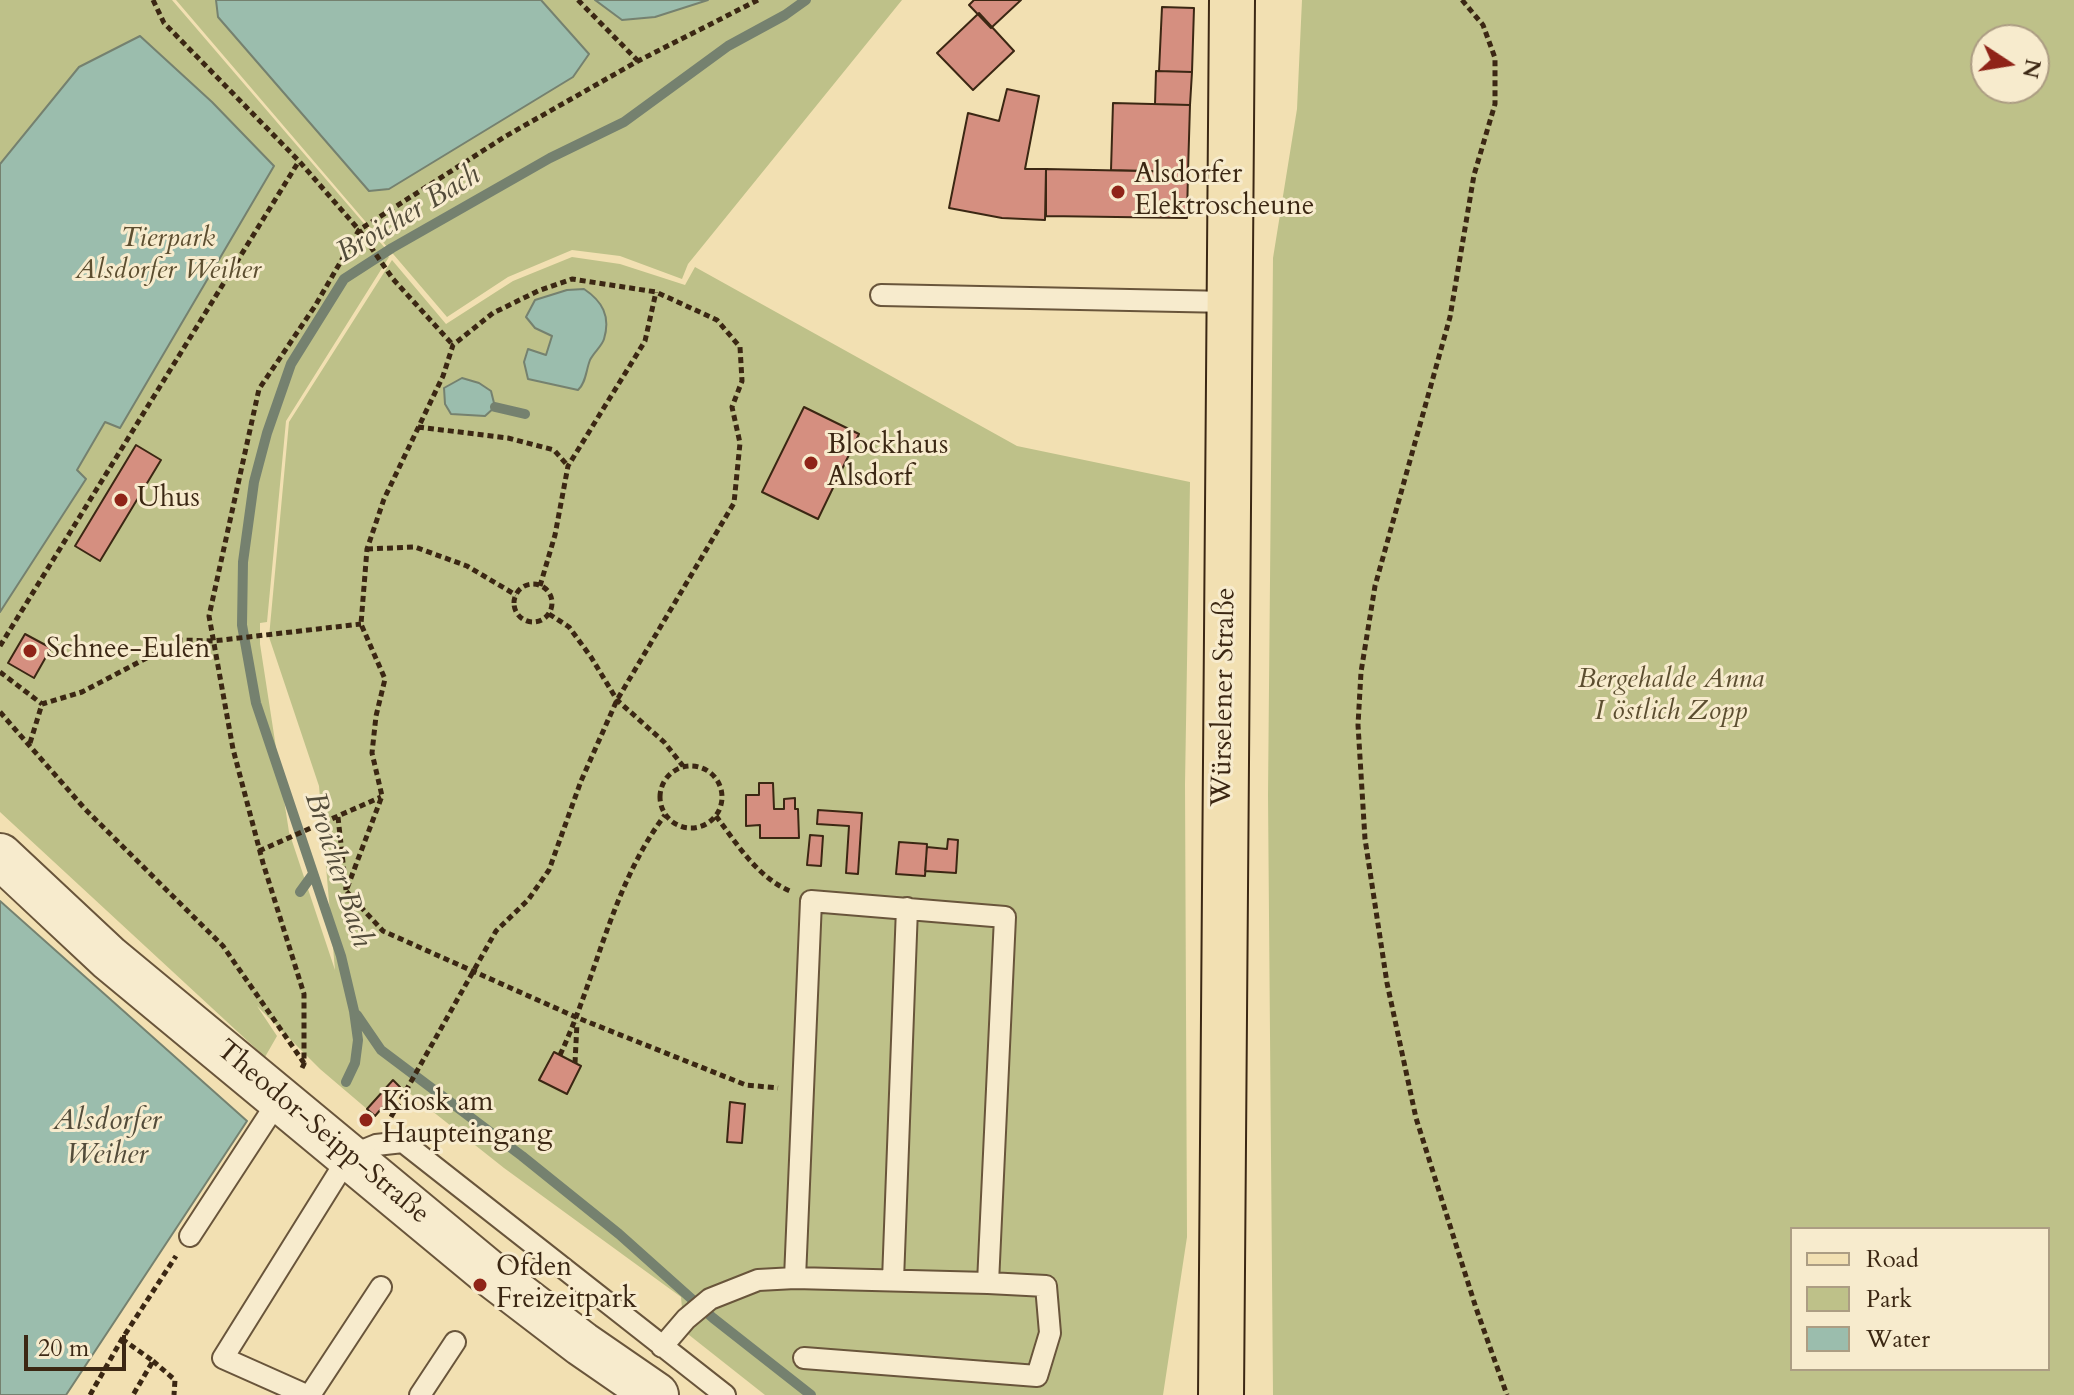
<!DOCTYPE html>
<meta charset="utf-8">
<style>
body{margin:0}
#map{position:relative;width:2074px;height:1395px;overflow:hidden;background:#f2e0b2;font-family:Cardo,serif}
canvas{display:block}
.legend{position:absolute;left:1790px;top:1227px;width:260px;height:144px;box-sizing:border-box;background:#f7ebcd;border:2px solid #ac9d83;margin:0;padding:10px 14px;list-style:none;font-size:24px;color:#3b2713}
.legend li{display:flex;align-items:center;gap:16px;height:40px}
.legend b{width:40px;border:2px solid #ac9d83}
.north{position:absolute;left:1970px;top:24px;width:80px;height:80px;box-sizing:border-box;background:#f7ebcd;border:2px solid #ac9d83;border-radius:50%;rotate:102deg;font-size:22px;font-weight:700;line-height:32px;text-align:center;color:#3b2713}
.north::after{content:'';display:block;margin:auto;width:28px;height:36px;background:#8f2418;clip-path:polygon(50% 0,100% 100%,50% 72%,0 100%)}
.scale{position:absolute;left:24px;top:1335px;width:102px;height:36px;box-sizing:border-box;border:4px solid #3b2713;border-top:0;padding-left:10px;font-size:24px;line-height:28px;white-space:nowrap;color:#3b2713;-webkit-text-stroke:6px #f7ebcd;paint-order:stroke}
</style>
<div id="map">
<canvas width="2074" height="1395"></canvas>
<ul class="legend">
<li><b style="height:10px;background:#f2e0b2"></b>Road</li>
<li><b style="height:22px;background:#bec189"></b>Park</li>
<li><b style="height:22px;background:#9bbdad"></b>Water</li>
</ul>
<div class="north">N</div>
<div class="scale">20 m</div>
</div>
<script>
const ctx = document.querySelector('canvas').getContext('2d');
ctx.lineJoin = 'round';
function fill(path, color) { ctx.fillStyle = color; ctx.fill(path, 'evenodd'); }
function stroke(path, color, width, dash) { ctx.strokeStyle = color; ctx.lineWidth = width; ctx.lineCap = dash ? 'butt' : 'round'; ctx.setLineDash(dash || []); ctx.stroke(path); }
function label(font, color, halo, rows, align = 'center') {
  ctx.font = font + ' Cardo,serif'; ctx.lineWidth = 6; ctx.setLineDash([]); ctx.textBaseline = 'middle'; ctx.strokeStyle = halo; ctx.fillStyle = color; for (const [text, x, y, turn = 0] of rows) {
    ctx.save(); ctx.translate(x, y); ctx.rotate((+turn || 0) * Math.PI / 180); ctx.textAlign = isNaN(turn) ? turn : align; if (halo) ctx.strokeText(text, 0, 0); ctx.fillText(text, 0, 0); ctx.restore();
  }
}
fill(new Path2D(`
 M0,0H172L385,248L383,250L389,257L286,421L267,622L260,623V644L289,832L335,970L319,786L269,637L289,422L392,260L446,324L513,281L572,257L620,264L685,285L695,267L1017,446L1190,482L1185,784L1187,1237L1163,1395H765L684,1331L681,1297L504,1168L393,1080L367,1109L320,1069L257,1006L277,1036L265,1057L0,812Z
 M176,0H902L688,264L682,279L620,256L572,250L508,277L447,317Z
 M1302,0H2074V1395H1273L1268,795L1273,258L1297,109ZM1986,40H2034V88H1986ZM1792,1229H2048V1369H1792Z`), '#bec189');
const water = new Path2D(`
 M216,0H541L589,54L573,77L389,189L369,191L218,17Z
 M595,0H708L655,17L622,20Z
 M140,36L212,102L274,166L120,428L105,422L77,470L86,479L0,612V164L79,67Z
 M584,289C602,301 611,316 604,339C602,346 594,352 590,360C586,370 586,383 578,390L528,379L524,362L528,349L546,355L552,336L535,328L526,317L535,300L567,290Z
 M462,378L479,383L491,391L495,407L485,416L451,414L445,404L444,388Z
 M0,901L247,1121L66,1395H0Z`);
fill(water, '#9bbdad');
stroke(water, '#75816f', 2);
stroke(new Path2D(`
 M495,407L525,414
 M300,892L313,874
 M357,1015L381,1050L522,1156L619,1234L713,1318L811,1395
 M346,1082L355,1063L358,1040L354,1011L341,956L256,703L242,625L243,562L254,482L267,433L291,364L344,279L392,248L550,158L624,122L728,46L785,15L806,0`), '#75816f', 10);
const building = new Path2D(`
 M974,0H1021L991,28L969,5Z
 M1162,7L1194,8L1192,72L1159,71Z
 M979,13L1014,51L973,90L937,53Z
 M1156,71L1192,72L1190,105L1155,104Z
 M1007,89L1039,96L1025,169H1046L1045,220L1002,218L949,208L968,113L999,121Z
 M1113,103L1190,105L1188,172L1111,170Z
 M1046,169L1188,172L1187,218L1046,216Z
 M804,407L859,434L818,519L762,492Z
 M136,445L161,460L100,561L75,546Z
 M25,634L51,648L34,678L8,663Z
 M759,783H773L774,809H784V799L795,798V809H798L799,838H760V825L746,826V795H759Z
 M818,810L862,813L858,874L846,873L849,826L817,824Z
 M810,835L823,836L821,866L807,865Z
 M948,839L958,840L956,873L925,871L927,847L947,849Z
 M899,842L927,844L925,876L896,874Z
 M554,1052L581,1066L567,1094L539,1080Z
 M393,1080L400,1087L375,1116L367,1109Z
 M730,1102L745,1104L742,1143L727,1142Z`);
fill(building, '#d58f80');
stroke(building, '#3b2713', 2);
const service = new Path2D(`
 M881,295L1229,302
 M190,1236L280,1098
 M893,1280L907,908
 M662,1347L686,1319L710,1299L758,1280L795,1278L988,1283L1005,917L811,901L795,1278
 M804,1358L1037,1376L1050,1333L1046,1286L988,1283
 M306,1395L223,1358L349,1156L376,1145L403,1142L725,1395
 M310,1395L381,1287
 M420,1395L455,1342`);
const tertiary = new Path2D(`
 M0,856L109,958L488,1272L582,1344L656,1395`);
const primary = new Path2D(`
 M1221,1395L1232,0`);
stroke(service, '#69553b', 24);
stroke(tertiary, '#69553b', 48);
stroke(primary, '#3b2713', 48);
stroke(new Path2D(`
 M153,0L164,23L299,161L359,230L393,279L453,345
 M578,0L638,61
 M1462,0L1483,25L1495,58V104L1474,175L1450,317L1375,586L1361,672L1358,725L1365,839L1387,983L1416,1118L1476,1308L1507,1395
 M418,427L508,438L554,450L568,466
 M367,549L415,547L467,566L516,595
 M514 603a19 19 0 1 1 38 0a19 19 0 1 1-38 0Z
 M540,586L555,535L568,466L645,341L656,292
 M549,614L569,627L591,657L617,700L664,742L683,766
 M0,646L299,161
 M0,672L42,704
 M0,712L85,809L223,946L304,1063
 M30,743L42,704L82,692L181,640L213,641L361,624
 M660 797a31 31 0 1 1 62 0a31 31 0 1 1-62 0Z
 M716,816C737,844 757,877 790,891
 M338,817L346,890
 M259,851L381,797
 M560,1055C597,976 612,885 665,815
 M575,1063L577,1023
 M302,1068L304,1064V994L263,863L233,749L209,616L259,389L315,306L359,230L506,136L638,61L758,0
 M391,1117L496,931L528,900L549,870L581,781L617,700L734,503L740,443L732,407L742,381L740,347L717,320L656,292L572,279L538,291L493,313L453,345L443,376L384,499L367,549L361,624L385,679L376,716L372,753L382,796L346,891L383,931L578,1018L746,1085L778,1088
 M122,1339L153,1361L133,1395
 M153,1361L175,1380L174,1395
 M90,1395L122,1339L176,1256`), '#3b2713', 5, [6, 4]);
stroke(service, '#f7ebcd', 20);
stroke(tertiary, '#f7ebcd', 44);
stroke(primary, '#f2e0b2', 44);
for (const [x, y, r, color] of [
 [1118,192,8,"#8f2418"],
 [811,463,8,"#8f2418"],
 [121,500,8,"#8f2418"],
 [30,651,8,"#8f2418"],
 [366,1120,8,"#8f2418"],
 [480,1285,8,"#8f2418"]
]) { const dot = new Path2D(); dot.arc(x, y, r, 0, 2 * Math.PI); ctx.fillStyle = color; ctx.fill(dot); stroke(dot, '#f7ebcd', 3); }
label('28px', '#3b2713', '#f7ebcd', [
 ["Alsdorfer",1134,176],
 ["Elektroscheune",1134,208],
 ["Blockhaus",827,447],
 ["Alsdorf",827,479],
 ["Uhus",137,500],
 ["Schnee-Eulen",46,651],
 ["Kiosk am",382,1104],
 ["Haupteingang",382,1136],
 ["Ofden",496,1269],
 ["Freizeitpark",496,1301]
], 'left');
label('italic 28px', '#5c4e30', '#f7ebcd', [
 ["Tierpark",168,240],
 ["Alsdorfer Weiher",168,272],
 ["Bergehalde Anna",1671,681],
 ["I östlich Zopp",1671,713]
]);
label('28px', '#3b2713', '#f7ebcd', [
 ["Würselener Straße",1225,697,-89],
 ["Theodor-Seipp-Straße",322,1133,40]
]);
label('italic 30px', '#534c3a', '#f7ebcd', [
 ["Broicher Bach",409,215,-31],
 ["Broicher Bach",337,870,72],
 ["Alsdorfer",107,1122],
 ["Weiher",107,1156]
]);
</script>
